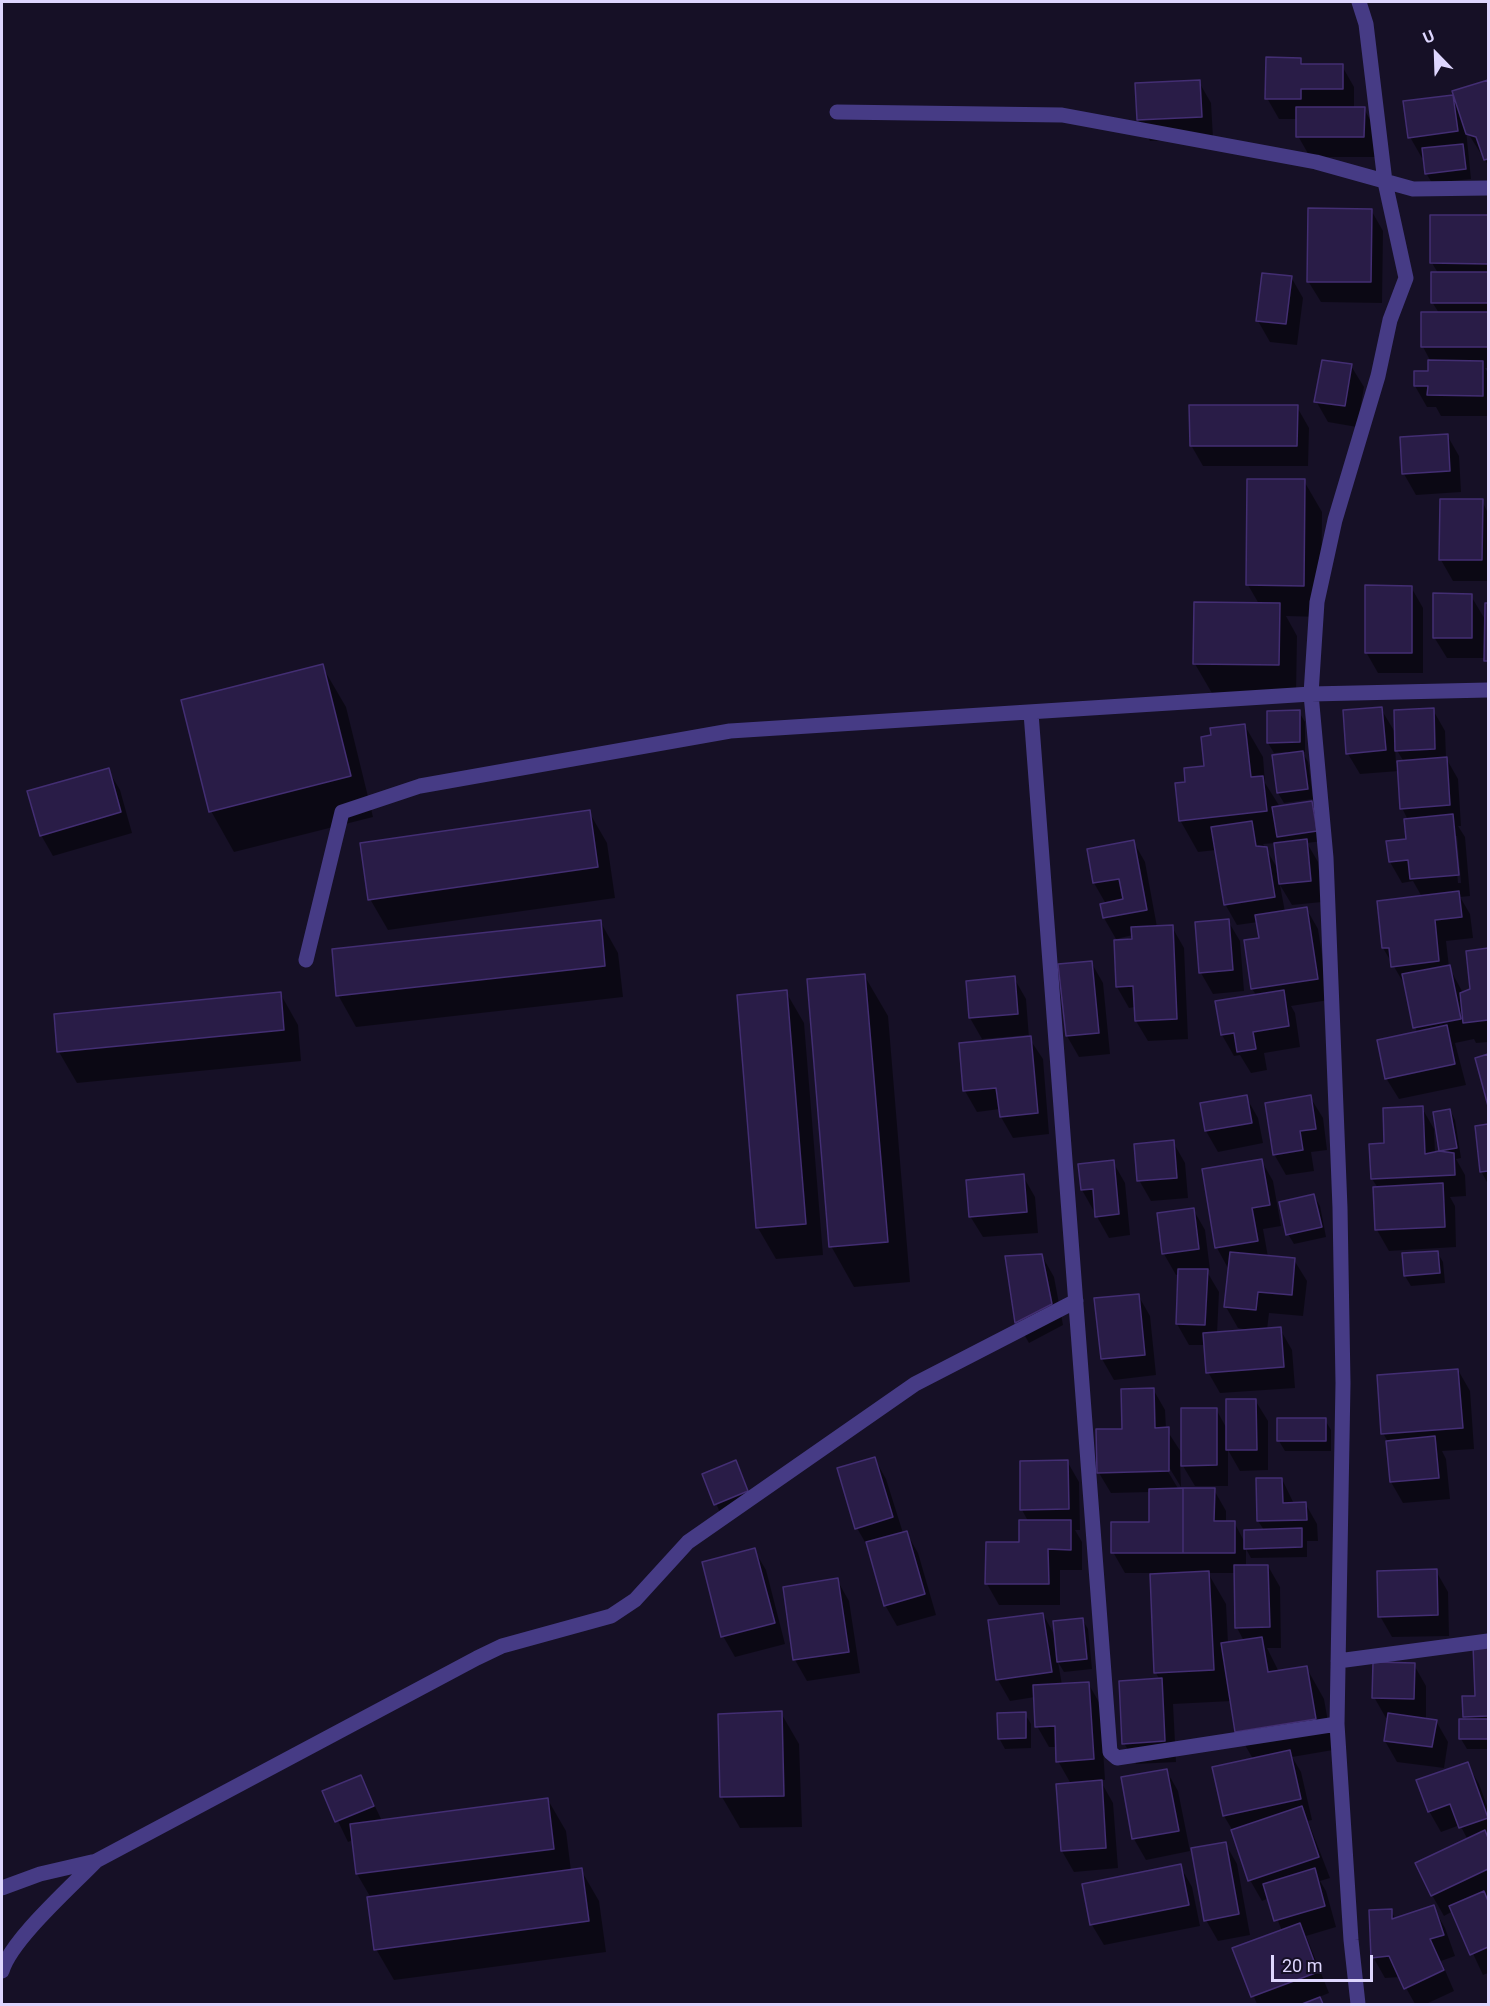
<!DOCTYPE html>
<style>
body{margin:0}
#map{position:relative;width:1490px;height:2006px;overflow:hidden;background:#161026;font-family:Roboto,sans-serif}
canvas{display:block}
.frame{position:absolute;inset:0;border:3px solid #ded6fe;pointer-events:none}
.north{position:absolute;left:1406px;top:24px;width:60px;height:60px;-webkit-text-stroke:4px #161026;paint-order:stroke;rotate:337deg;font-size:16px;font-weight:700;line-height:24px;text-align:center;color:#ded6fe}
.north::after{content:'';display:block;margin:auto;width:21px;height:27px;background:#ded6fe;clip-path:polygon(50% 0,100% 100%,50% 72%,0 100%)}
.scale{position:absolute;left:1271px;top:1955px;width:102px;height:27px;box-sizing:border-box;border:3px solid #ded6fe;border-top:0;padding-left:8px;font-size:18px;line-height:21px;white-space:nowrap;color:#ded6fe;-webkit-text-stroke:4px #161026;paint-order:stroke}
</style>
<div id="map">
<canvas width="1490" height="2006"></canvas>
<div class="frame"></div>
<div class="north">U</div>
<div class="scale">20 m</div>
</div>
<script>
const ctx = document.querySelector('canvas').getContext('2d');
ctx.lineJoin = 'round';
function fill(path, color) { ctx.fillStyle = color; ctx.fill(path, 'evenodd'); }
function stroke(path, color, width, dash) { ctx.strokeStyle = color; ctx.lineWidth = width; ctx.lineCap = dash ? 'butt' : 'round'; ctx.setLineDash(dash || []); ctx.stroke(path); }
fill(new Path2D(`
 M1300,59L1304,66H1342L1354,87V109H1364L1376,130L1375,157H1310L1298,136V119H1279L1267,98Z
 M1488,81V165L1466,130L1471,179L1432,183L1426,173L1424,158H1422L1410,137L1452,96L1456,103L1454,92Z
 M1199,82L1211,103L1213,138L1150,141L1138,120Z
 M1371,210L1383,231L1382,303L1321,302L1308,281Z
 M1432,216L1488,217V368H1485L1488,373V416H1441L1436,407H1427L1415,386L1429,373L1431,362L1423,347L1439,313L1432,302L1438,273L1432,263Z
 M1291,277L1303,298L1297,345L1270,342L1258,321Z
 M1351,366L1364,387L1357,427L1328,422L1316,401Z
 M1297,407L1309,428L1308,466H1203L1191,445Z
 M1447,435L1459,456L1461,492L1416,495L1404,474Z
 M1304,481L1322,512L1321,617L1286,616L1297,636L1296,696L1213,695L1195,664L1259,604L1248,585Z
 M1482,501L1488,513V581H1453L1441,560Z
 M1411,587L1423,608V673H1378L1366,652Z
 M1471,596L1486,621V605H1488V665L1486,658H1447L1434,637Z
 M322,666L346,707L373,817L234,852L211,811Z
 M1381,709L1396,734L1433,710L1445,731L1446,758L1458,779L1461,826H1458L1465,837L1470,896L1460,897L1470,914L1473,938L1446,941L1449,967L1463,993L1472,990L1468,952L1488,950V1042L1476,1043L1474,1039L1455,1043L1466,1085L1399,1099L1386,1078L1417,1033L1406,987L1383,948L1379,902L1422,897L1413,881L1402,883L1390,862L1408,841V820L1402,808L1399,771L1360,774L1348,754ZM1395,747L1404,762L1396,763ZM1454,836H1457L1461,883H1458Z
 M1299,712L1305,722V752H1302L1308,762L1313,799L1284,803L1278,793L1287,752L1274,753L1268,743Z
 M1245,726L1263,757L1265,783L1280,807L1311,803L1317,813L1322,841L1307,843L1318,862L1322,902L1292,905L1280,885L1285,912L1306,908L1318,929L1329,1000L1291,1006L1295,1013L1300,1047L1264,1053L1267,1070L1251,1073L1240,1055L1234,1056L1222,1035L1257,996L1252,989L1246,941L1261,939L1258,922L1237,925L1225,904L1216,850L1198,852L1180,820L1187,783ZM1276,843L1279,871L1263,844Z
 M108,770L120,790L132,833L53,856L41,835Z
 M589,812L607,843L615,898L388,930L370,899Z
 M1133,841L1145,862L1157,927H1172L1184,948L1188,1039L1148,1041L1136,1021L1135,1007L1129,1008L1117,987L1133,935L1116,939L1104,918L1106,904L1094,883Z
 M600,921L618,953L623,997L356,1027L338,995Z
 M1228,921L1240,941L1244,991L1213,994L1201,973Z
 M1091,962L1103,983L1110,1054L1079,1057L1067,1036Z
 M864,975L888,1016L910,1282L854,1287L831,1246Z
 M1014,978L1026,999L1029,1038L1043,1059L1049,1134L1013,1138L1001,1117L1000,1109L977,1112L965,1091L1029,1038L1028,1035L982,1039L970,1018L967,982Z
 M786,992L804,1023L823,1255L776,1259L758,1228Z
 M280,993L298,1025L301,1061L77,1083L59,1052L55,1015Z
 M1488,1056V1103L1477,1059Z
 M1246,1097L1258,1118L1263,1143L1218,1152L1206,1131L1202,1105Z
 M1310,1097L1323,1118L1327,1150L1311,1152L1314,1171L1286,1175L1274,1154Z
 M1422,1108L1434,1129L1435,1153L1441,1152L1434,1113L1450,1110L1455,1120L1461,1158L1456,1159L1465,1175L1466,1196L1450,1197L1455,1206L1456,1247L1389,1251L1377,1230L1378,1188L1372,1179L1386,1145Z
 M1488,1126V1184L1481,1171L1477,1127Z
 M1173,1142L1185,1163L1188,1198L1151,1201L1139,1180Z
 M1261,1160L1273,1181L1281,1226L1263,1229L1268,1257L1294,1260L1307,1281L1303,1316L1269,1313L1267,1330L1280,1329L1292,1350L1295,1388L1220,1393L1208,1372L1205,1345H1189L1177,1324L1179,1274L1176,1275L1164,1254L1193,1209L1205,1230L1210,1270H1206L1219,1292L1217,1334L1253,1331L1238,1328L1226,1307L1229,1270L1217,1248L1203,1170Z
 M1113,1162L1125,1183L1130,1235L1109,1238L1082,1190Z
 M1023,1176L1035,1197L1038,1233L983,1237L970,1216Z
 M1314,1196L1320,1206L1326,1237L1294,1244L1288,1234Z
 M1437,1252L1443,1262L1445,1283L1411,1286L1405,1276Z
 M1042,1256L1054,1277L1063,1325L1029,1343L1017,1322L1006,1258Z
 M1138,1295L1150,1316L1156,1375L1114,1380L1102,1359L1096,1300Z
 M1458,1370L1470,1391L1474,1449L1442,1451L1446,1459L1450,1499L1403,1503L1391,1482L1388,1442L1383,1433Z
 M1153,1389L1165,1410L1166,1429L1183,1455L1216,1409L1227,1429L1255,1400L1268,1421V1470L1240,1471L1228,1450V1486H1195L1180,1461L1181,1487L1167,1464L1164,1465L1179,1490H1214L1226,1511V1522H1234L1245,1543L1264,1530L1258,1521L1282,1479L1294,1504L1305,1503L1317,1524L1318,1541H1307V1557L1251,1558L1246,1549V1566H1268L1280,1587L1281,1648H1267L1279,1672L1306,1667L1324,1699L1333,1750L1292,1757L1301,1772L1312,1820L1308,1821L1330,1878L1320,1881L1326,1891L1336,1927L1306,1936L1329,1993L1319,1997L1323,2004H1257L1234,1949L1282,1931L1269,1898L1262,1901L1250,1880L1233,1831L1224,1816L1253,1759L1237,1731L1232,1701L1173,1704L1176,1762L1136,1764L1124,1743L1160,1680L1156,1673L1151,1573H1125L1113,1552L1150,1523V1492L1111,1493L1099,1473L1124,1430ZM1208,1573H1236L1237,1628L1244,1641L1228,1643L1226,1604Z
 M1325,1420L1331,1430V1451H1285L1279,1441Z
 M874,1458L886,1479L903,1533L906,1532L918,1553L936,1615L897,1626L885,1605L869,1549L857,1528L839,1469Z
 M1067,1461L1079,1482L1080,1530H1075L1082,1542V1570H1060V1605H999L987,1584L1020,1543L1028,1521L1022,1510Z
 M741,1472L753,1502L721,1515L704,1475Z
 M754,1550L766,1570L785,1644L735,1657L723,1636Z
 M1436,1571L1448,1592L1449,1636L1392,1637L1380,1616Z
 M837,1580L849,1601L860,1673L807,1681L795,1660Z
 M1043,1614L1056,1638L1082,1619L1088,1629L1092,1669L1064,1672L1058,1662L1062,1685L1088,1683L1100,1704L1105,1780H1100L1113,1803L1118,1868L1074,1872L1062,1851L1071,1784L1058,1761L1057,1747H1049L1037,1726L1035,1697L1010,1701L998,1680Z
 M1488,1646V1749H1467L1461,1739L1466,1720L1463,1698L1476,1697Z
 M1414,1665L1426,1686V1720L1436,1721L1448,1742L1444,1768L1397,1762L1385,1741L1389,1718H1386L1374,1697Z
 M781,1713L799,1744L802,1827L740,1828L722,1797Z
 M1025,1714L1031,1724V1748L1005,1749L999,1738Z
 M1467,1764L1479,1784L1488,1809V1895L1486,1896L1488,1902V1973L1483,1975L1453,1911L1444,1916L1432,1895L1468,1840L1460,1825L1441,1832L1429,1811Z
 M1166,1770L1178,1791L1190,1851L1146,1860L1134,1839Z
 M361,1777L382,1821L548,1800L566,1831L571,1871L581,1870L599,1901L606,1952L394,1980L376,1949L371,1898L357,1874L353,1840L348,1842L324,1792Z
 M1225,1843L1237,1864L1250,1935L1218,1941L1206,1920Z
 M1180,1866L1192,1887L1200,1926L1104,1945L1092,1925Z
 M1433,1907L1445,1928L1455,1956L1441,1961L1454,1991L1426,2004H1415L1400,1977L1385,1978L1373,1957L1391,1911L1396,1920Z`), '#0007');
const building = new Path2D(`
 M1266,57L1301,58V64H1343V89H1301V99H1265Z
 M1200,80L1202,117L1137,120L1135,83Z
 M1488,80V159L1484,160L1476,137L1466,134L1452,91Z
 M1453,95L1458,131L1408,138L1403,101Z
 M1296,107H1365L1364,137H1296Z
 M1463,144L1466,169L1425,174L1422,148Z
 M1308,208L1372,209L1371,282H1307Z
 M1430,215H1488V264L1430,263Z
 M1431,272H1488V303H1431Z
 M1262,273L1292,276L1286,324L1256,321Z
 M1421,312H1488V347H1421Z
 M1322,360L1352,364L1345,406L1314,402Z
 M1428,360L1483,361V396L1427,395L1428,386H1414V371H1428Z
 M1189,405H1298L1297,446H1190Z
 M1448,434L1450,471L1402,474L1400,437Z
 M1247,479H1305L1304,586L1246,585Z
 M1440,499H1483L1482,560H1439Z
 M1365,585L1412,586V653H1365Z
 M1433,593L1472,594V638H1433Z
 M1194,602L1280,603L1279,665L1193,664Z
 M1485,603H1488V661H1484Z
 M323,664L351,776L209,812L181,700Z
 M1382,707L1386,750L1346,754L1343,710Z
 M1434,708L1435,749L1395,751L1394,710Z
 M1300,710V742L1267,743V711Z
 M1245,724L1251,777L1263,776L1267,811L1179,821L1175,783L1185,782L1184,768L1204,766L1201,737L1211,735L1210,728Z
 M1303,751L1308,789L1277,793L1272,755Z
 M1447,757L1450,805L1400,809L1397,761Z
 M109,768L121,812L40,836L27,791Z
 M1312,801L1317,831L1277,837L1272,807Z
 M590,810L598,867L368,900L360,843Z
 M1453,814L1459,875L1410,879L1408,860L1389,862L1386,841L1406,839L1404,819Z
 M1252,821L1256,846L1267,847L1275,897L1224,905L1211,827Z
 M1307,839L1311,881L1279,884L1274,843Z
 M1134,840L1147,910L1103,918L1100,904L1123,899L1119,879L1093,883L1087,849Z
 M1459,891L1462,917L1435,920L1439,961L1391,967L1389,948H1382L1377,901Z
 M1307,907L1318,979L1251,989L1244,940L1259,938L1255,915Z
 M1229,919L1233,970L1199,973L1195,922Z
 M601,920L605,966L336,996L332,949Z
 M1173,925L1177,1019L1135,1021L1133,986L1116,987L1114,940L1132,939L1131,927Z
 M1488,948V1020L1463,1023L1460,993L1470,989L1466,951Z
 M1092,961L1099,1033L1066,1036L1058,964Z
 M1450,965L1461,1019L1413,1028L1402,974Z
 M865,974L888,1242L829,1247L807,979Z
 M1015,976L1018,1014L969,1018L966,981Z
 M787,990L806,1224L756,1228L737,995Z
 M1284,990L1289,1026L1253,1032L1256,1049L1237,1052L1234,1033L1221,1035L1215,1001Z
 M281,992L284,1030L57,1052L54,1014Z
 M1447,1025L1455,1064L1385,1079L1377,1040Z
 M1031,1036L1038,1113L1000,1117L996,1088L963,1091L959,1043Z
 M1488,1054V1106L1475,1058Z
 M1247,1095L1252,1123L1205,1131L1200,1103Z
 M1311,1095L1316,1129L1300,1131L1303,1150L1273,1155L1265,1103Z
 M1423,1106L1425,1154L1439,1151L1454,1153L1455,1175L1371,1179L1369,1144L1384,1143L1383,1108Z
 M1450,1109L1457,1148L1439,1151L1433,1112Z
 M1488,1124V1171L1480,1172L1475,1126Z
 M1174,1140L1177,1178L1137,1181L1134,1144Z
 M1262,1159L1270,1205L1252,1208L1258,1241L1215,1248L1202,1169Z
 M1114,1160L1119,1214L1095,1217L1093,1189L1081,1190L1078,1164Z
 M1024,1174L1027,1212L969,1217L966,1180Z
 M1443,1183L1445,1227L1375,1230L1373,1187Z
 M1314,1194L1322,1227L1286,1235L1279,1202Z
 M1194,1208L1199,1249L1162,1254L1157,1213Z
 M1438,1251L1440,1273L1404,1276L1402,1253Z
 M1230,1252L1295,1258L1292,1295L1258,1292L1256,1310L1224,1307Z
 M1042,1254L1052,1304L1015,1323L1005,1256Z
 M1178,1269H1208L1205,1325L1176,1324Z
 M1139,1294L1145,1355L1101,1359L1094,1298Z
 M1281,1327L1284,1367L1206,1373L1203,1333Z
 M1458,1369L1463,1428L1381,1434L1377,1375Z
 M1154,1388L1155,1428L1169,1427V1471L1097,1473L1096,1429H1122L1121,1389Z
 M1226,1399H1256L1257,1450H1226Z
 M1181,1408H1217V1465L1181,1466Z
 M1277,1418H1326V1441H1277Z
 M1435,1436L1439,1478L1390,1482L1386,1441Z
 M875,1457L893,1517L855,1529L837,1468Z
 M736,1460L748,1491L714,1505L702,1474Z
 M1068,1460L1069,1509L1020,1510V1461Z
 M1256,1478H1282L1283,1503L1306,1502L1307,1520L1257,1521Z
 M1183,1488H1215L1214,1521H1235V1553H1183Z
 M1183,1488V1553H1111V1522H1149V1489Z
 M1019,1520H1071V1550L1048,1549L1049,1584H985L986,1542H1019Z
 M1302,1528V1547L1244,1549V1530Z
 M907,1531L925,1594L884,1606L866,1542Z
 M755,1548L775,1623L721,1637L702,1562Z
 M1234,1565H1268L1270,1627L1235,1628Z
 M1437,1569L1438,1615L1378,1617L1377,1571Z
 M1209,1571L1214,1670L1154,1673L1150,1574Z
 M838,1578L849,1652L793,1660L783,1587Z
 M1043,1613L1052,1672L996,1680L988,1620Z
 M1083,1618L1087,1659L1057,1662L1053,1621Z
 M1262,1637L1268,1672L1307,1666L1316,1719L1235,1732L1221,1643Z
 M1488,1644V1716L1463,1717L1462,1696H1475L1473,1645Z
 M1373,1662L1415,1663L1414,1699L1372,1698Z
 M1162,1678L1165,1741L1122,1744L1119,1681Z
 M1089,1682L1094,1759L1056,1762L1055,1726L1035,1727L1033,1685Z
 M782,1711L784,1796L720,1797L718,1714Z
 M1026,1712V1738L998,1739L997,1713Z
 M1388,1713L1437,1720L1432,1747L1384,1741Z
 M1459,1719H1488V1739H1459Z
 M1290,1750L1301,1799L1223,1816L1212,1767Z
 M1468,1762L1488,1818L1459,1828L1450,1804L1428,1812L1416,1780Z
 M1167,1769L1179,1831L1132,1839L1121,1777Z
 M361,1775L374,1806L335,1822L322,1791Z
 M1102,1780L1106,1848L1061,1851L1056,1784Z
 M548,1798L554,1849L356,1874L350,1824Z
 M1302,1806L1319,1857L1248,1881L1231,1830Z
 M1485,1830L1488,1838V1869L1431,1896L1415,1863Z
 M1226,1842L1239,1914L1204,1921L1191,1848Z
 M1181,1864L1189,1905L1090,1925L1082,1884Z
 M582,1868L589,1921L374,1950L367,1897Z
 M1315,1868L1325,1906L1274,1921L1263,1884Z
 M1484,1891L1488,1901V1947L1470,1955L1449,1906Z
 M1434,1905L1444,1935L1430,1939L1444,1970L1404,1989L1389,1956L1371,1958L1369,1910L1392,1909V1919Z
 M1300,1923L1318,1972L1251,1997L1232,1948Z
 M1320,1997L1323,2004H1302Z`);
fill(building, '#291c47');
stroke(building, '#432e73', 1.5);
stroke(new Path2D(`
 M837,112L1062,115L1316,162L1413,189L1488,188
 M1031,713L1110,1752L1117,1758L1337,1724
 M306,960L342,812L420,786L730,731L1311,694L1488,690
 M1338,1661L1488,1641
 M2,1888L40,1874L96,1861L477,1658L502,1646L611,1616L635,1600L688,1542L915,1384L1076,1301
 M2,1971C11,1940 71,1887 96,1861
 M1358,2004L1351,1940L1337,1724L1343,1383L1340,1208L1326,858L1311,694L1317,602L1335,520L1378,376L1390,320L1406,278L1385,182L1366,24L1359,2`), '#463b85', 15);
</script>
